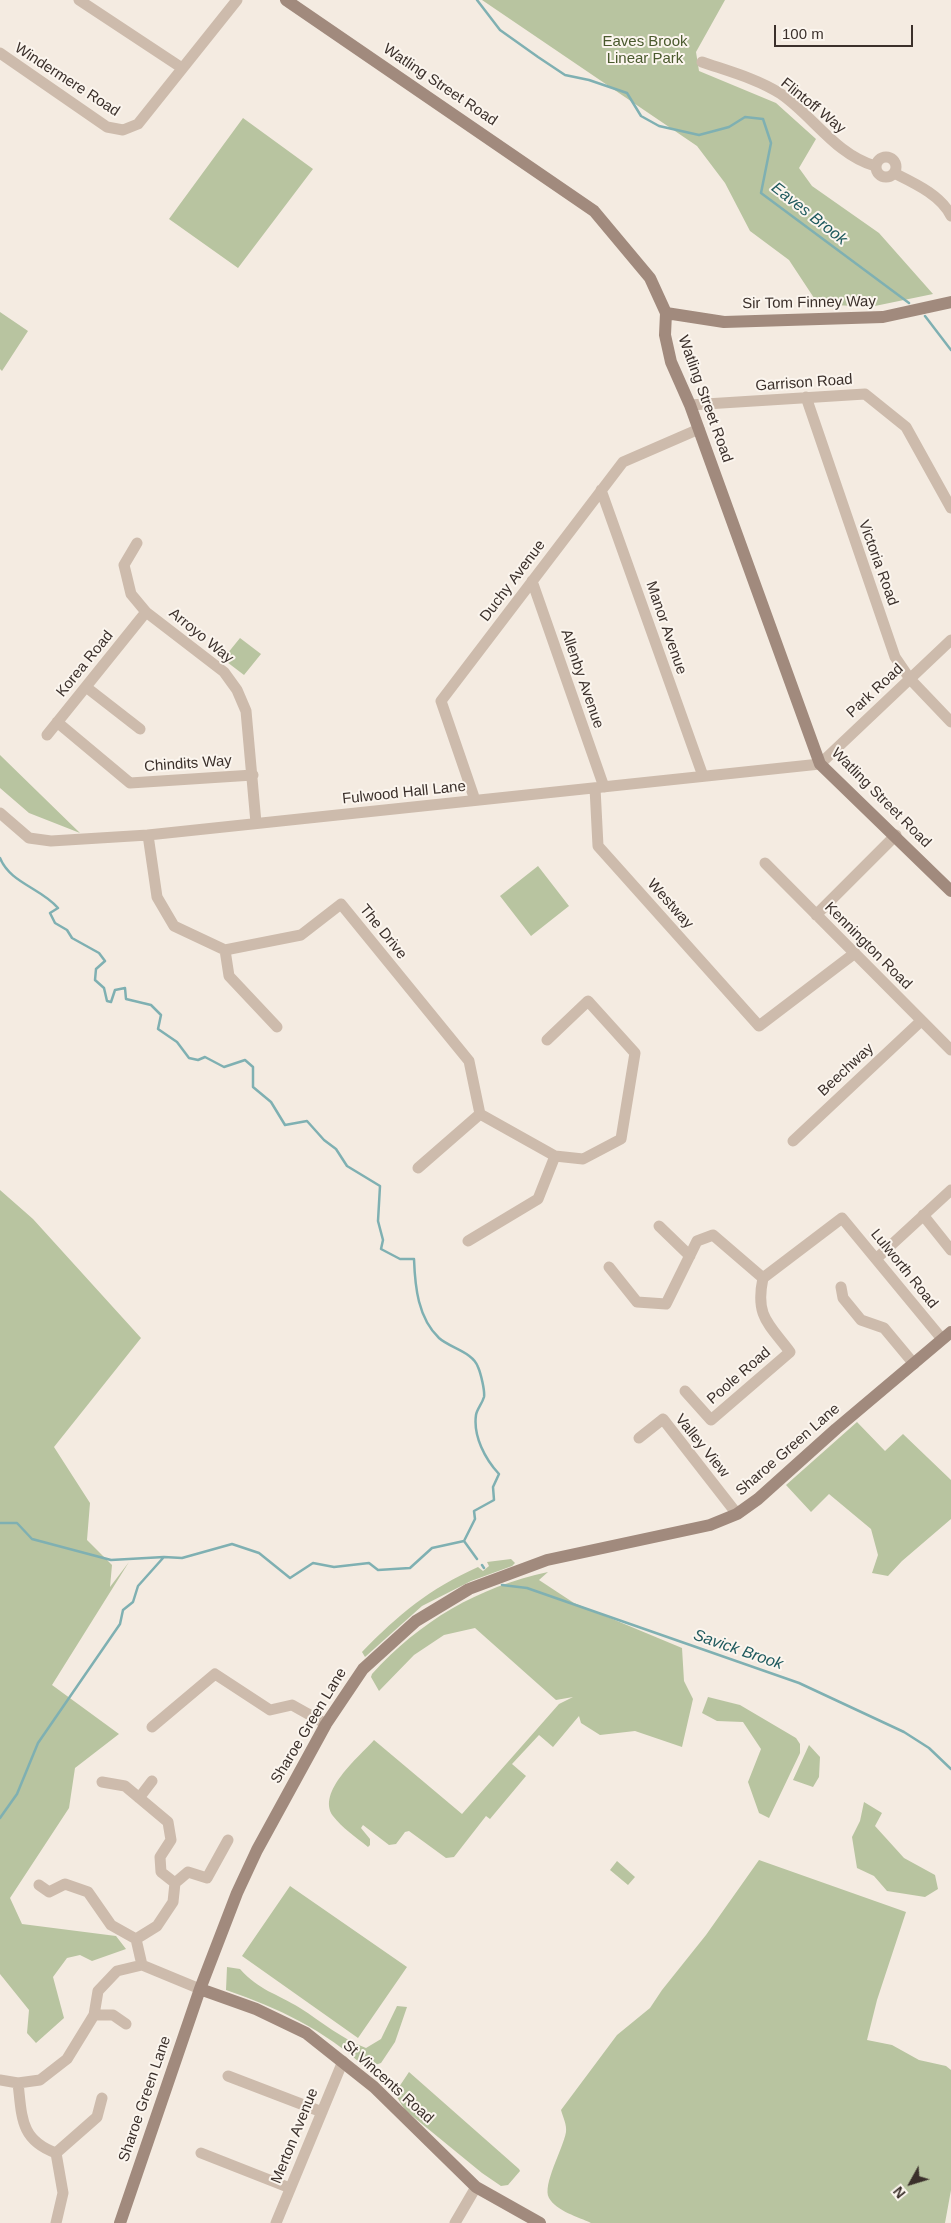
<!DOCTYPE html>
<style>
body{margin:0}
#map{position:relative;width:951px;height:2223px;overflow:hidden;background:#f4ebe1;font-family:Arial,sans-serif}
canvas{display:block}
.north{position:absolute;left:886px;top:2158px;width:50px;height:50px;-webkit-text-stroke:4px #fbf5ee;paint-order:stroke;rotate:231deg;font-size:14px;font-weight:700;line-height:20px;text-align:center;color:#3b302b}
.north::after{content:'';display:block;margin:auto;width:18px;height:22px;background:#3b302b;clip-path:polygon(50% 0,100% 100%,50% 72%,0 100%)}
.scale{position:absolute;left:774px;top:25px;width:139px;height:22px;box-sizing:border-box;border:2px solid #3b302b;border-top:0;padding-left:6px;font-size:15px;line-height:18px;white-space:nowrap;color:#3b302b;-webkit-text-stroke:4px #fbf5ee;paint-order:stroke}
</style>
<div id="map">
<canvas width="951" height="2223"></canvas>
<div class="north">N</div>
<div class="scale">100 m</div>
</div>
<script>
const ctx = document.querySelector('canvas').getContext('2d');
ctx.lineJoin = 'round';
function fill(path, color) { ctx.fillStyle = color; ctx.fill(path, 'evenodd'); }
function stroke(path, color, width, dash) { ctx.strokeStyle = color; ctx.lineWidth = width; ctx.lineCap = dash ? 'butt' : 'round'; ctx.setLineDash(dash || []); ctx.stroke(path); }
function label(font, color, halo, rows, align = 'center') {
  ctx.font = font + ' Arial,sans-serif'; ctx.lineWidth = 4; ctx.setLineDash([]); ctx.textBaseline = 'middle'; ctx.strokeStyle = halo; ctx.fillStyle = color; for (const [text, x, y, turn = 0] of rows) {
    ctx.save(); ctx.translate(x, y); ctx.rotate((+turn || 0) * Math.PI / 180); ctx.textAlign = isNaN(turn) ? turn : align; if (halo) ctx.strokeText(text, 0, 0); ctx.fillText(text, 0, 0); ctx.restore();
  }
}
fill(new Path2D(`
 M482,0H725L696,52L699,71L776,103L816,139L799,168L812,186L879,233L933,294L870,307L818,304L789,260L750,231L725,183L697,146Z
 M243,118L313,169L238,268L169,219Z
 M0,312L28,331L2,371L0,369Z
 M240,638L261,654L244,675L223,659Z
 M0,755L80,833L29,813L0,788Z
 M538,866L569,906L531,936L500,896Z
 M0,1190L33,1219L141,1338L54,1447L90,1503L87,1540L112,1565L110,1587L129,1562L52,1685L119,1734L75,1768L69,1808L10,1898L22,1924L116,1936L126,1949L92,1961L80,1955L67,1958L53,1977L64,2018L36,2043L27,2033L29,2010L0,1974Z
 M857,1422L885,1451L903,1434L951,1480V1519L902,1561L888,1576L872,1573L878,1555L871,1529L829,1494L811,1512L786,1485Z
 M511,1559L515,1563L512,1566L471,1581L422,1606L365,1657L362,1652C399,1614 429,1589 478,1567L483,1571L489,1566L487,1562Z
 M548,1572L539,1580L574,1603L682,1648L684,1681L693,1699L682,1747L635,1731L600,1735L581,1723L579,1716L553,1747L539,1735L512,1764L526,1776L490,1819L486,1816L454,1857L446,1858L409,1831L405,1832L396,1844L389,1845L363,1825L361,1828L370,1839V1845L368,1847C356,1837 342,1828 333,1816C316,1792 359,1757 374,1740L462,1814L559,1704L573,1697L556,1700L475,1628L444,1635L414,1655L379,1691L371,1677L372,1674C420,1621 478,1587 548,1572Z
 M708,1697L740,1705L796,1738L800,1744V1753L769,1818L759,1813L748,1782L761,1749L743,1722L717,1721L702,1713Z
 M809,1745L820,1757L819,1777L813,1787L793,1780Z
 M864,1802L882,1813L875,1826L904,1858L935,1875L938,1889L925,1897L887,1891L874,1876L857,1868L852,1837L860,1821Z
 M759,1860L906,1912L877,2000L867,2040L892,2045L919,2060L946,2066L951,2070V2190L945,2223H591C579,2217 556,2211 549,2198C542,2185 563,2149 566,2132C567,2125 563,2117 561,2110L617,2035L650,2008L662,1990L706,1935Z
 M617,1861L635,1877L628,1885L610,1870Z
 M290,1886L407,1967L358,2038L242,1956Z
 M227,1967L240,1969C260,1991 276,1993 300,2008C322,2022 342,2039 366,2048L381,2039L397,2006L407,2007L395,2042L381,2063L366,2068C324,2030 279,2008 226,1990Z
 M409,2072L519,2169L520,2171L508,2185L501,2186L482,2173L405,2110L397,2097L399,2087Z`), '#b8c4a0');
stroke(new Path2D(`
 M477,0L500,30L538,57L565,75L589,80L627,93L641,116L659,126L699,135L729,127L745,117L763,119L771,143L761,193L909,303
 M925,316L951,350
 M0,858C10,883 41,888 58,908L50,913L55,923L67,930L72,938L99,953L105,961L96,969L95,980L104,988L107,1001L111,1002L115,990L125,988L126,999L151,1005L161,1015L158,1029L177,1042L189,1058L198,1060L205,1057L224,1067L245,1060L253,1067V1087L271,1102L285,1125L307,1121L324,1140L336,1149L347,1166L380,1186L378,1221L383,1240L381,1249L400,1259H414C415,1287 418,1318 439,1338C450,1348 473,1352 478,1367C481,1374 485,1391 484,1397C482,1404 477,1409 476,1415C473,1436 485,1459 499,1474L493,1487L494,1500L474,1511L475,1519L464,1541
 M0,1523H17L32,1539L111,1560L164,1557L182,1558L232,1544L259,1553L290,1578L313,1563L334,1567L369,1563L378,1570L410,1568L432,1548L464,1541L477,1559
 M482,1565L484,1568
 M502,1585L527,1588L799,1683L904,1732L929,1748L951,1769
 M0,1818L17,1794L38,1743L120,1624L123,1610L133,1602L138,1586L163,1558`), '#7fb0b2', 2.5);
stroke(new Path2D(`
 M79,0L182,68
 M0,53L107,127L123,130L138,124L237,0
 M702,62C728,71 758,79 781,94C813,116 836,155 875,166
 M876 167a10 10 0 1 1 20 0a10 10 0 1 1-20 0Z
 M894,173C914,183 941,195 951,216
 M806,397L895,657L910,679L951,722
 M690,405L865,394L906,427L951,508
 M601,490L703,776
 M137,543L124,565L131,594L146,612L224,672L237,690L246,711L256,823
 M532,581L604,787
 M86,687L140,729
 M57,722L130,783L253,775
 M47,735L146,612
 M595,788L598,846L759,1026L855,953
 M475,800L441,701L623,462L699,429
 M0,813L29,838L51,841L148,835L820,764L951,640
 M148,835L157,897L174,926L225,950L301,935L341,904L469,1061L480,1114L555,1156L538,1199L468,1241
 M765,863L951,1050
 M816,915L896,835
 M225,950L229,976L277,1027
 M547,1040L588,1001L635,1053L621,1139L583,1159L555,1156
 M793,1141L921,1021
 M418,1168L480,1114
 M923,1215L951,1250
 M659,1226L690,1256
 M876,1259L951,1190
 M609,1267L637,1302L666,1304L697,1241L713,1235L763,1278
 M841,1287L843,1298L861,1320L884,1328L914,1364
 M685,1391L711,1420L790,1352C768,1323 755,1316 763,1278L842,1218L942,1339
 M639,1438L663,1419L737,1514
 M152,1727L215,1674L270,1710L292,1705L326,1724
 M102,1782L125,1786L168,1822L171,1840L160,1857L161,1872L175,1883
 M139,1798L152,1781
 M39,1885L49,1892L65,1884L88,1892L111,1925L136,1939L142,1965
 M136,1939L157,1926L173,1902L175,1883L188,1872L207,1878L228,1840
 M94,2015H113L126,2024
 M228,2076L322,2112
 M0,2080L18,2083L40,2080L67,2059L94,2015L98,1991L117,1971L142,1965L200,1989
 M18,2083C22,2117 20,2140 56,2153L97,2117L102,2098
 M201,2153L290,2188
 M56,2223L63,2193L56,2153
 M276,2223L343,2061
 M455,2223L476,2187`), '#cdbbac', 11);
stroke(new Path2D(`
 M286,0L594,211L650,278L666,313L665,335L671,362L690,405L820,764L951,891
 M666,313L724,322L883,317L951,302
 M200,1989L256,2009L306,2033L374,2087L476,2187L540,2223
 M120,2223L200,1989L237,1893L257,1850L326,1724L363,1669L416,1621L469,1589L547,1560L710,1525L737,1514L758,1499L836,1429L951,1332`), '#a18a7d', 12);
label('15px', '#4a5a2e', '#fbf5ee', [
 ["Eaves Brook",645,42],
 ["Linear Park",645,59]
]);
label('15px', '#3b302b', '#fbf5ee', [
 ["Windermere Road",67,80,33],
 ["Watling Street Road",440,85,34],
 ["Flintoff Way",813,106,39],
 ["Sir Tom Finney Way",809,303,-1],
 ["Garrison Road",804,383,-4],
 ["Watling Street Road",705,399,70],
 ["Victoria Road",878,563,70],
 ["Duchy Avenue",513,581,-53],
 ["Manor Avenue",666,628,71],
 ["Arroyo Way",201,636,39],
 ["Korea Road",85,664,-51],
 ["Allenby Avenue",582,679,71],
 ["Park Road",875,691,-43],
 ["Chindits Way",188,764,-4],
 ["Fulwood Hall Lane",404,793,-6],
 ["Watling Street Road",881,798,45],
 ["Westway",670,904,48],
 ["The Drive",383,932,51],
 ["Kennington Road",868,946,45],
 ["Beechway",846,1070,-43],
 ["Lulworth Road",904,1269,51],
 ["Poole Road",739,1376,-41],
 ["Valley View",702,1446,51],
 ["Sharoe Green Lane",788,1450,-41],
 ["Sharoe Green Lane",309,1726,-59],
 ["St Vincents Road",388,2082,42],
 ["Sharoe Green Lane",145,2099,-71],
 ["Merton Avenue",295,2136,-68]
]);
label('italic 16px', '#1f5a5e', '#fbf5ee', [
 ["Eaves Brook",809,214,38],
 ["Savick Brook",738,1650,19]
]);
</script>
